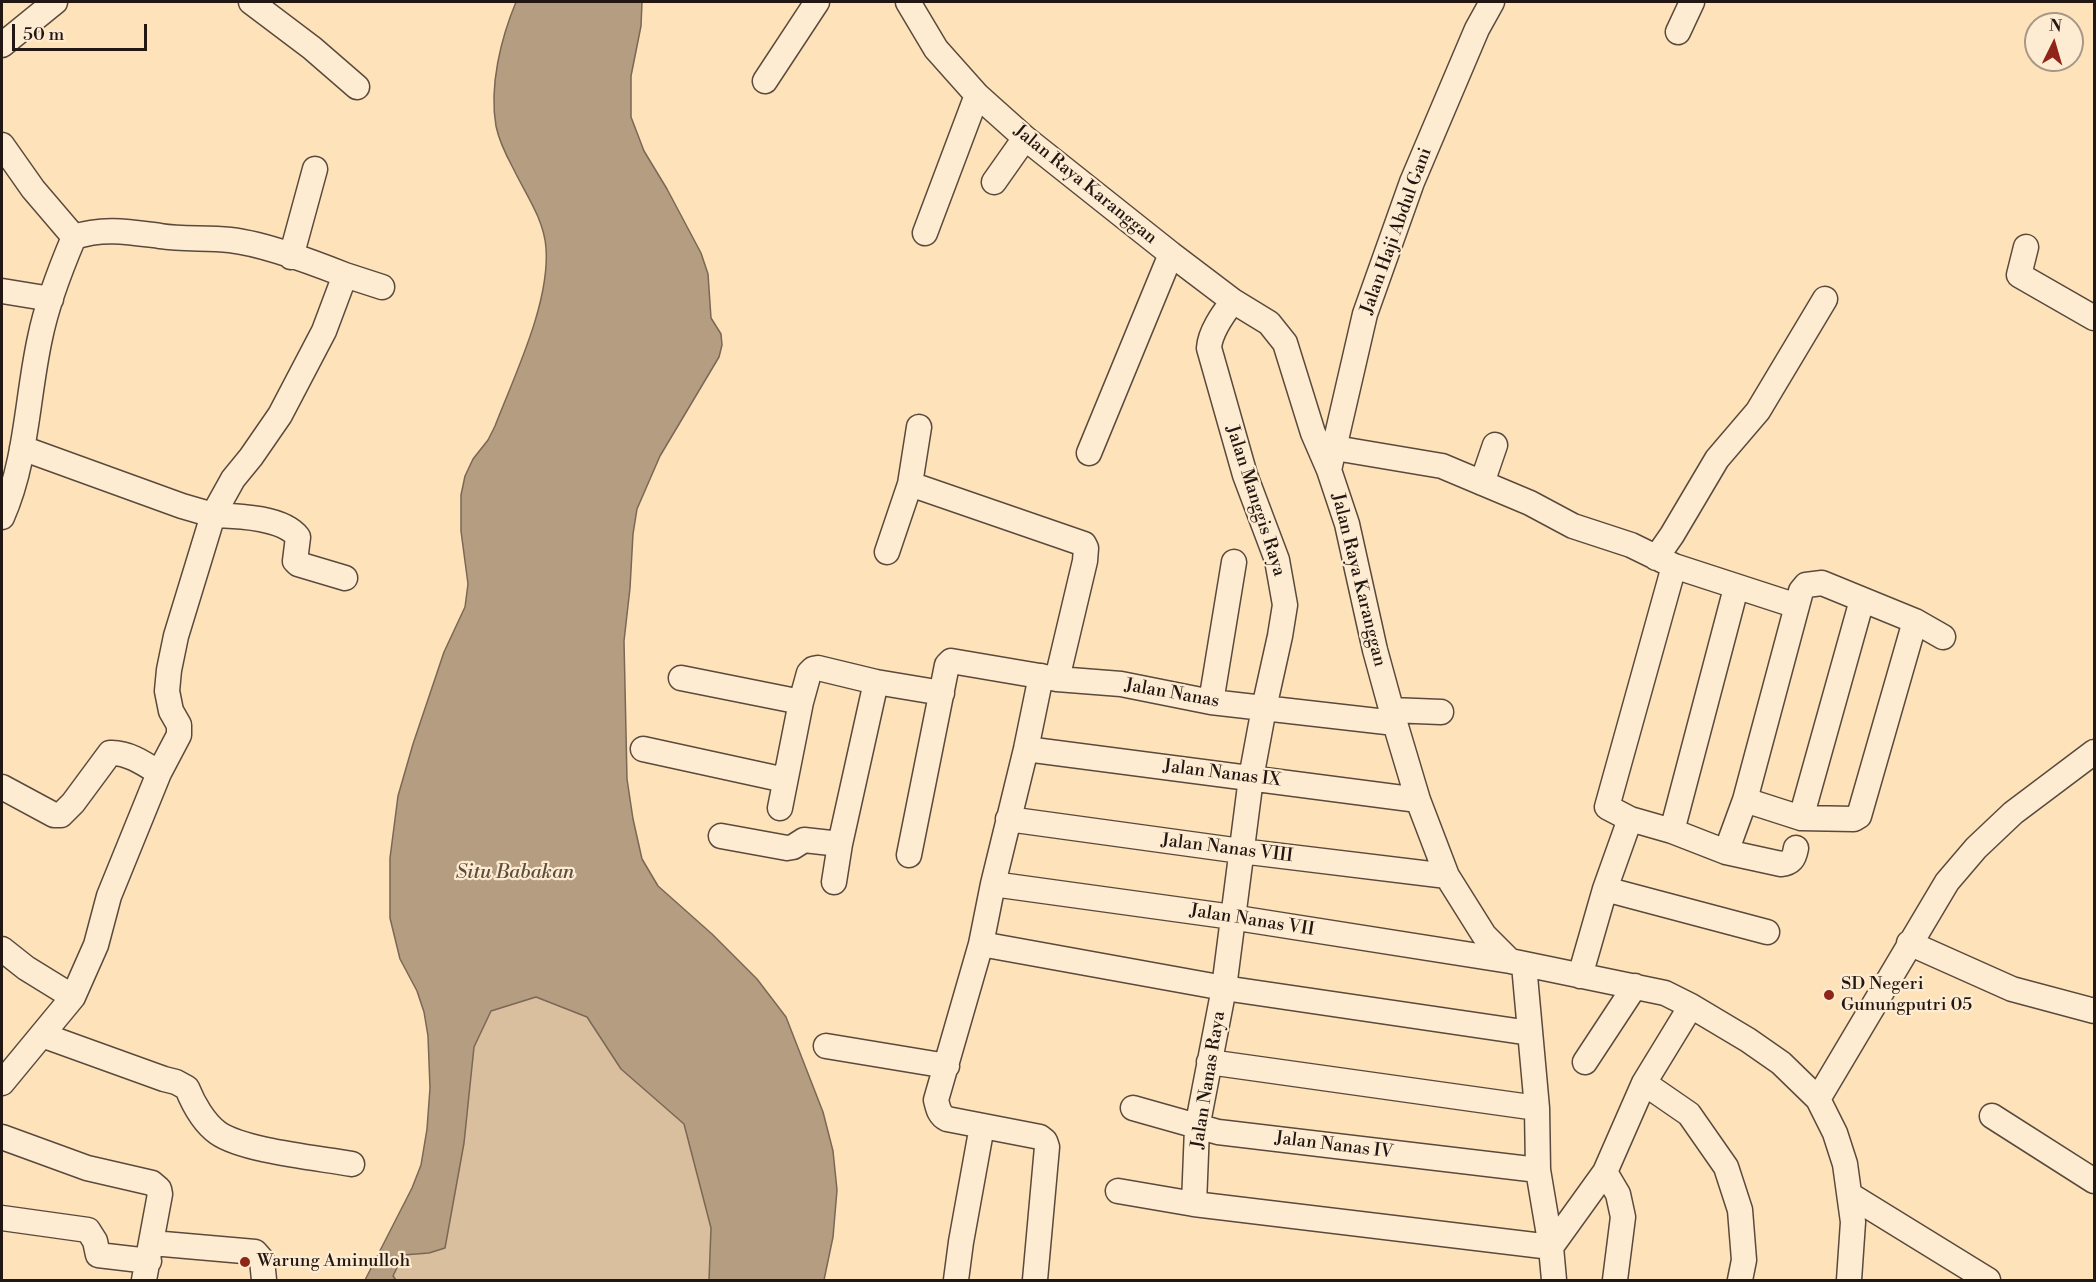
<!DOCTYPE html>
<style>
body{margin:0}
#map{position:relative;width:2096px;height:1282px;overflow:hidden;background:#fee2ba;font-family:"Libre Bodoni",serif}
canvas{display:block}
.frame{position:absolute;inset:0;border:3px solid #231713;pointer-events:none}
.north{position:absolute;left:2024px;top:12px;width:60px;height:60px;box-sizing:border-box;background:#feecd2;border:2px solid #a69786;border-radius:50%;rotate:5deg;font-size:16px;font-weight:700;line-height:24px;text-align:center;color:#231713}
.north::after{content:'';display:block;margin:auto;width:21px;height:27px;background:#8f2418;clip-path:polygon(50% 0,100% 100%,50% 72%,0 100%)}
.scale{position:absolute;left:12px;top:24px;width:135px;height:27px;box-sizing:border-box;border:3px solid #231713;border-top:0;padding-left:8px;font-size:18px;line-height:21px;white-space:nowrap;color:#231713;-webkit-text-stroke:4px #feecd2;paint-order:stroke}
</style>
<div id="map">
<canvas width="2096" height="1282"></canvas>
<div class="frame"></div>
<div class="north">N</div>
<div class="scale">50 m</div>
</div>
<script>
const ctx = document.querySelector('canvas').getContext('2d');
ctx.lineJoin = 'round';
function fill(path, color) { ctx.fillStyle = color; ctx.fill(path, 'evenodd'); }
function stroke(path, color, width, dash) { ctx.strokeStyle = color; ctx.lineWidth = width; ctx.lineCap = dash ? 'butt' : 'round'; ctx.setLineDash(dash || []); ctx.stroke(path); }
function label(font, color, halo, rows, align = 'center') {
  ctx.font = font + ' "Libre Bodoni",serif'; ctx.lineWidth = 4.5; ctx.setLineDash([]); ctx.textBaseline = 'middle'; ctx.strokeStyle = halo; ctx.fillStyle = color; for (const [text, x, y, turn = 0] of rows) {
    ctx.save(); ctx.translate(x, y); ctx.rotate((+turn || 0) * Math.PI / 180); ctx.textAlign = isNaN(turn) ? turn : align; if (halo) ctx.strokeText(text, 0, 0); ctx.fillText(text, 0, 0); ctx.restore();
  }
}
fill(new Path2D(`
 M536,996L587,1017L621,1069L684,1124L711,1228L709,1280H396L393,1276L403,1255L429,1253L464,1143L474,1047L491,1011Z`), '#d9bf9e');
const water = new Path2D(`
 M516,2H642L641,26L631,76V117L644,151L667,189L701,253L708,274L711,318L721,334L722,345L719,357L660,456L637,509L633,534L630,588L624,641L627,779L633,819L642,859L658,886L712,934L757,979L786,1017L823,1112L833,1151L837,1190L833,1237L824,1280H709L711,1228L684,1124L621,1069L587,1017L536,997L491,1011L474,1047L464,1143L445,1248L429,1253L403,1255L393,1276L396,1280H365L412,1188L421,1165L427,1129L430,1088L428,1036L424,1012L417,991L400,959L390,918V858L398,796L413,744L444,652L465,607L468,584L461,531V495L465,476L473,459L488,440L495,426C515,374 550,303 546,248C544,219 525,193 513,168C506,155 499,141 496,126C489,86 501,38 516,2Z`);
fill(water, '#b49d81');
stroke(water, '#7a6755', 1.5);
const minor = new Path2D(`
 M251,2L312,48L357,87
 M908,2L936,49L977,95L1025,138L1171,254L1233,301L1269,323L1285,343L1313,433L1329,470L1347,524L1375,650L1395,723L1418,800L1447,876L1484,935L1510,961L1665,993L1691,1006L1748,1040L1781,1063L1818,1099L1835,1133L1845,1164L1853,1222L1849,1280
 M1678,32L1692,2
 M2,45L55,2
 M765,81L817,2
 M2,145L33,189L74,237C60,270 47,303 40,338C27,397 27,461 2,517
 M994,182L1025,138
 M925,233L977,95
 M2026,247L2019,275L2094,318
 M291,257L315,169
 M345,275L382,287
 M2,291L51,299
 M22,448L182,506L213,515L233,479L251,457L280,415L324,331L345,275C312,262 265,244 230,240C207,237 183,240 160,236C130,232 103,227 74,237
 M1335,448L1442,466L1530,503L1573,526L1631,545L1674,566L1797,606
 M1089,453L1171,254
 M1329,470L1365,314L1412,182L1477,29L1492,2
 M1482,483L1495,445
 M910,484L1084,544L1086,548L1085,561L1057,679
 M887,552L910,484L919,427
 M1656,558L1672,535L1717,459L1758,411L1825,299
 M1674,566L1607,807L1630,819L1672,831L1726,852L1781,864C1791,863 1794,859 1796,848
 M681,678L801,702
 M1211,702L1234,562
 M1391,710L1441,712
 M643,749L785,780
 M1026,749L1418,800
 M2,787L54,815H61L73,803L110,753C128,752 145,764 159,773
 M1745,800L1801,818L1854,819L1859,816L1915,621
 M780,808L801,702L809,673L813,669L818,668L876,682L942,693
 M1801,818L1862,600
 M1008,819L1241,851L1447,876
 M1672,831L1736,588
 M721,836L787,848L793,847L804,840L840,844
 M1726,852L1745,800L1801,591L1806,585L1822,583L1915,621L1943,637
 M909,855L947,665L951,661L1057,679L1121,684L1211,702L1395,723
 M834,882L840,844L876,682
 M993,884L1218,915L1510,961
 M1605,889L1767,932
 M1909,943L2012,989L2094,1011
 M981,944L1224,988L1530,1033
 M2,949L26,968L73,997
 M1524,965L1537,1108L1538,1170L1551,1247L1554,1280
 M1580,976L1605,889L1630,819
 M42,1035L164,1079L176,1082L187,1088C193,1103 204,1123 218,1133C244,1151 319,1158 352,1164
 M826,1046L947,1066
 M1209,1062L1537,1108
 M1585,1062L1635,986
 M2,1083L73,997L96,945L109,896L159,773L179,735V725L171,711L167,691L169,670L176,636L213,515C237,516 283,517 298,537L295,561L298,564L345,578
 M1644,1083L1689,1114L1726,1167L1740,1210L1744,1260L1740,1280
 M1818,1099L1947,882L1976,848L2013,813L2094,752
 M1133,1108L1218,1132L1538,1170
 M1992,1116L2094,1181
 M2,1137L87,1168L152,1183L159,1189L160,1194L144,1280
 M1605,1172L1618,1194L1623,1217L1615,1280
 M1118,1191L1194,1204L1551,1247L1605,1172L1644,1083L1691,1006
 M1850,1195L1988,1280
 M1194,1204L1197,1128L1224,988L1251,778L1264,708L1280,636L1285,605L1277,560L1245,475L1209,348C1210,332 1223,314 1233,301
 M2,1218L88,1230L95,1241L98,1255L149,1261
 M152,1243L255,1252L262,1260L264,1280
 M956,1280L961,1242L982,1126
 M1035,1280L1047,1147L1045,1141L1040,1137L947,1119C939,1115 938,1108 936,1100L981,944L993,884L1026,749L1041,676`);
stroke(minor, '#5a4a3d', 27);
stroke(minor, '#feecd2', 24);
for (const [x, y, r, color] of [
 [1829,995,6,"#8f2418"],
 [245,1262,6,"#8f2418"]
]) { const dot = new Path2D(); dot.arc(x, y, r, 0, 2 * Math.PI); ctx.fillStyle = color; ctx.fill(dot); stroke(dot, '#feecd2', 2); }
label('18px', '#231713', '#feecd2', [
 ["Jalan Raya Karanggan",1085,185,39],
 ["Jalan Haji Abdul Gani",1397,231,-70],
 ["Jalan Manggis Raya",1255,501,72],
 ["Jalan Raya Karanggan",1358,580,76],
 ["Jalan Nanas",1172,694,10],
 ["Jalan Nanas IX",1222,774,7],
 ["Jalan Nanas VIII",1227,849,7],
 ["Jalan Nanas VII",1252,921,9],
 ["Jalan Nanas Raya",1209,1080,-81],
 ["Jalan Nanas IV",1334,1146,7]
]);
label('18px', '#231713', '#feecd2', [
 ["SD Negeri",1841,985],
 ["Gunungputri 05",1841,1006],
 ["Warung Aminulloh",257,1262]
], 'left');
label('italic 20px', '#5d4d3f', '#feecd2', [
 ["Situ Babakan",515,873]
]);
</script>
